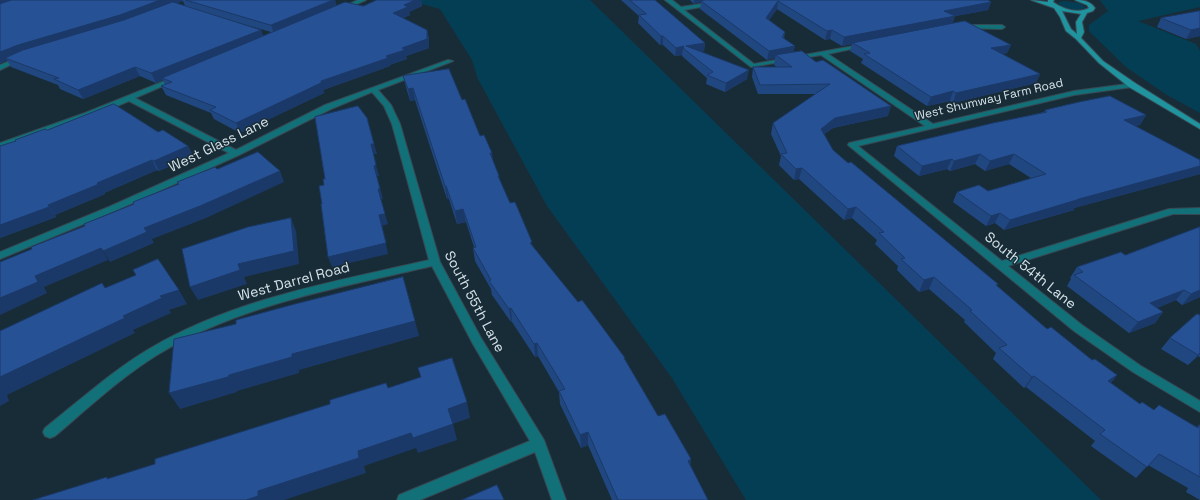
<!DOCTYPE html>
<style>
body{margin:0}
canvas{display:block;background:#182c37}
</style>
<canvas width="1200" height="500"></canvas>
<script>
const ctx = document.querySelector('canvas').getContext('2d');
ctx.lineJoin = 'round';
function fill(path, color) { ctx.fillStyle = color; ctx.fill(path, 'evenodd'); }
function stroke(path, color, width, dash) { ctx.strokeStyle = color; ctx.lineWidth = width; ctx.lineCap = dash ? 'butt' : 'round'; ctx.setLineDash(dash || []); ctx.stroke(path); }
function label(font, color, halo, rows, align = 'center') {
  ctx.font = font + ' "Space Grotesk",sans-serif'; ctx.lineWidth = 3; ctx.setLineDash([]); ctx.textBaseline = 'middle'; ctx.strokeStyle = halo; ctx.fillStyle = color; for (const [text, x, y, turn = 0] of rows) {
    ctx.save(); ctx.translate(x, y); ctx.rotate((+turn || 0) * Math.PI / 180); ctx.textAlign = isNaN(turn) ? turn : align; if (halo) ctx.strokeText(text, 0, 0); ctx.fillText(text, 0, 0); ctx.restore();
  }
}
fill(new Path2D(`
 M408,0H590L1101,500H746L672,378L547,206L478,79L472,60L440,9Z
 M1100,0H1200V7L1138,21L1196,44L1200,51V113L1167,95L1126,67L1089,31V25L1108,11Z
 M1063,1L1080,3L1086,8C1078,12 1064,9 1058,3Z`), '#043e55');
const street = new Path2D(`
 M358,0H366L343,10L338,9Z
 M665,0H672L681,7L727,0H741L684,10L754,64L865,44V46L828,54L933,124L1074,91L1135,83L1136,85L1132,87L1074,95L858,146L1002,261L1169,209L1200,208V214H1173L1008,266L1082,325L1141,366L1200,401V412L1133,372L1074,331L848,145L849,143L925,126L821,55L751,67Z
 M962,25H1002L1005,27L1002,29L960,28V26Z
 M19,57L24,58L0,70V65Z
 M448,60L453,61L378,90L391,105L400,124L440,262L481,338L544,440L566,500H552L535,452L420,500H397L399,495L530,441L473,344L432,266C339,288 240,304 157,355C120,378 88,408 55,436L50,438L45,436L43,432L45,428C79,401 112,371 149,349C235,298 334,282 429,260L392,124L384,106L372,92L331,109L239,155L117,210L0,259V252L111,206L229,153L129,101L91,117L0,148V143L85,113L177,76L179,77V79L135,98L236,150L325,105Z`);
const secondary = new Path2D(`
 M1031,0L1048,2V0H1054L1053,2C1063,9 1078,14 1089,8L1087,5L1075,0C1084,0 1090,1 1095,8L1093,11L1087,13L1082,22L1084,32L1081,38L1103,61L1135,83L1200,124V129L1129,87L1099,63L1076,39L1066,31L1060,17L1054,8ZM1062,11L1081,14L1076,22L1077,34L1071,29Z`);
stroke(street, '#364953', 2);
stroke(secondary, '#364953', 2);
fill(street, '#127079');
fill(secondary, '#1f949f');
fill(new Path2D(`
 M0,0H335L336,5L363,6L377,0H421L422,6L409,12L410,15L403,18L427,30L429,39V48L406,56L407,59L389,65L390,66L323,90L324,93L240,133L214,119L211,113L166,95L161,86L165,85L163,80L156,83L140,76L83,99L60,89L58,85L11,67L7,60L1,63H0ZM183,1L185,6L175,3ZM229,20L271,32L263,36L261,30Z
 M621,0H655L705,43L704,51L701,52L747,79L725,92L706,84L707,78L682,56V55L675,56L663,45H660L638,23L639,16Z
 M690,0H988L991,2L988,10L955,16L952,24L1011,45L1007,53L1002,54L1040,74L1036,83L953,103L950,101L927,106L861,63L863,59L850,51L852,44L842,46L830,39L825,40L777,9L769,20L785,32L784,38L794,52L888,116L833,128L824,134L833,150L848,163L998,284L997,286L1047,329L1092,360L1117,375L1111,383L1140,404L1197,427L1199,425H1200V500L1186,492L1188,488L1148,465L1136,478L1091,446L1095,441L1026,387L1024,388L993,359L996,353L964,322L965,320L929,289L919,292L897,270L898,266L875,244L877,240L852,218L844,220L799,179L794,180L779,165L781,156L771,134L773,123L816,94H758L752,77L753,67H777L774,65L775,58L767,60L700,9L701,2L694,4Z
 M1200,11V36L1186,39L1157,27L1161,18Z
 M403,76L462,100L493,161L499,176L500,181L510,203L532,245L625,361L658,416L691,459L690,465L708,500H612L588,445L581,448L560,404L559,392L538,356L535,357L512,322H511L492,295L491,289L475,261L473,248L474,247L466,222L457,224L449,199H447L415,100L410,101L406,87Z
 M1045,110L1146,115L1140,125L1135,126L1200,160V174L1074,208V210L1004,230L995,223L986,226L953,202L957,192L988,191L1031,178L1009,164L985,171L975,164L950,171L947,169L919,176L894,156L897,146L1044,112Z
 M47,130L158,132L188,146L193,156L159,171L157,170L104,193L105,194L55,215L56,217L0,238Z
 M1200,227V297L1182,305L1176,300L1157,308L1163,312L1155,323L1129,333L1067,286L1071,279L1070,278L1077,267L1125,255Z
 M1200,315V357L1198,356L1188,365L1161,349L1170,338Z`), '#214780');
fill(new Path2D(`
 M0,0H24L0,6Z
 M160,0H182L183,1L124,24L5,58L7,60L1,63L0,61V52L18,45Z
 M333,0H335L337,7L274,33L271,25Z
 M415,0H421L422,6L409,12L410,15L395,21L393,13L404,5Z
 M694,0H717L701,1V2L694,4Z
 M778,1L777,9L765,26L766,18Z
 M991,2L988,10L941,19L944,11Z
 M955,16L952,25L853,43L852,44L842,46L844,37Z
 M1200,28V36L1186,39L1191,30Z
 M261,30L264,38L162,78L163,80L156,83L151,73Z
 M427,30L429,39V48L406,56L407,59L389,65L390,66L323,90L324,93L240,133L236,123L321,81L386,56L402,48Z
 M832,30L830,39L825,40L827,31Z
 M661,36H663V45H660Z
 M705,43L704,51L690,54L686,46Z
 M1011,45L1007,53L988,57L991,48Z
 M684,46L683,48L682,55L675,56L676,48Z
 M795,46L793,55H776L775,58L767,60L769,51Z
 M135,67L140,76L83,99L78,90Z
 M749,70L747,79L725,92L726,83Z
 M1040,74L1036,83L953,103L956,93Z
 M413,88L415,100L410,101L408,89Z
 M953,91L950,101L927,106L931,97Z
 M891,106L888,116L833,128L818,139L821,129L835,118Z
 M1146,115L1140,125L1118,130L1124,120Z
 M371,144H374L377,154H374Z
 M188,146L193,156L159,171L154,161Z
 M490,153H492L494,166Z
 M980,154L975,164L950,171L954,161Z
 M1014,154L1009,164L985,171L990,161Z
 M952,159L947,169L919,176L922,166Z
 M152,160L157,170L104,193L105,194L55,215L48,205L97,183Z
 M376,165L379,176H377L383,199H381L378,189L374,166Z
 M1200,166V174L1074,208V210L1004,230L1010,220L1079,199Z
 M802,168L799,179L794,180L796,169Z
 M280,171L284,182L206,218L152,239L154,243L110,262L103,251L144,228Z
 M445,186H446L449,199H447Z
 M49,207L56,217L0,238V225Z
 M856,207L852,218L844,220L848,209Z
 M463,209L466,222L457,224L455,211Z
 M1000,213L995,223L986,226L991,216Z
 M385,214L388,224L382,226L388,254L332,267L328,257L379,215Z
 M291,218L296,231L299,264L244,277L247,284L198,300L190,287L238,264Z
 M101,248L108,260L44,287L47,293L0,315V298L35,276Z
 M934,277L929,289L919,292L924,280Z
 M179,290L187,304L169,310L171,313L133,330L135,333L7,395L9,401L0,406V377L123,316L160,296Z
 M1184,290L1176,300L1142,314L1150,303Z
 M1200,290V297L1182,305L1191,294Z
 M511,308L512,322H511L509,309Z
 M1163,312L1155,323L1129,333L1138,322Z
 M415,321L419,336L299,370V373L237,391V392L180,409L169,393L229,375L292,354Z
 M537,343L538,356L535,357L534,344Z
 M1200,353V354L1198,356L1188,365Z
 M1117,375L1108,386V381Z
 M1034,376L1026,387L1024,388L1032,377Z
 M467,402L470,418L452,424L448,409Z
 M453,424L457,440L418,453L416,448L364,466L366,473L284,500H246L258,491L358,451L411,433Z
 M588,432V445L581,448L580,435Z
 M691,459L689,473L688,461Z`), '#1b3968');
const building = new Path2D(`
 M12,0H160L120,15L18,45L0,52V4Z
 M186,0H333L271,25Z
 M377,0H415L404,5L408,7L393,13L427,30V39L402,48L405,50L386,56L388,58L321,81V83L236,123L210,110L216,107L161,86L172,82L162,78L345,2L363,6Z
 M630,0H655L705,43L686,46L749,70L726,83L707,75L713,72L683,48L684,46L676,48L663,36H661L639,15L646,14Z
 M705,0H988L991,2L944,11L955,16L844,37L832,30L827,31L778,1L766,18L785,32L782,37L795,46L769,51L701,1Z
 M173,2L261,30L151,73L135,67L78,90L54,79L59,78L5,58L23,50L124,20Z
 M1200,11V28L1191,30L1161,18Z
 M965,21L1011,45L991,48L1040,74L956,93L953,91L931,97L864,54L870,53L853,43Z
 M802,51L816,62L823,60L891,106L835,118L821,129L833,150L848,163L851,162L998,284L996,285L1047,329L1051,327L1092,360L1095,359L1117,375L1108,381L1140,404L1142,402L1154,410L1159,405L1198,428L1199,425H1200V477L1159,454L1147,467L1100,434L1105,430L1034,376L1032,377L999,348L1007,345L970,311L972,310L934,277L924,280L901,259L905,258L879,233L884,232L856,207L848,209L802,168L796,169L781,154L787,153L773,123L830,84L760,85L753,67H792L776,55Z
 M449,69L462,100L465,99L480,136L484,135L492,153H490L499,176H498L510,203L515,202L532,242L530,243L578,302L582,300L600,324L625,358H624L658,416L665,414L691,459L688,461L708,500H618L588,432L580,435L559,391L565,389L537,343L534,344L511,308L509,309L489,281L491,280L473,248L476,247L463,209L455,211L446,186H445L413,88L408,89L403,76Z
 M1110,96L1146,115L1124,120L1200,160V166L1079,199H1080L1010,220L1000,213L991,216L957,192L979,185L988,191L1046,174L1014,154L990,161L980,154L954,161L952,159L922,166L897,146L993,123L1047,112L1045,110L1079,102Z
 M114,104L158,132L163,130L188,146L154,161L152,160L97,183L99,184L48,205L49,207L0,225V146L16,141L15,140L45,129L47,130Z
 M358,106L367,118L374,144H371L376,165L374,166L380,189H378L385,214L379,215L386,243L328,257L321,204H322L319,186L324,185L323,179H325L315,117Z
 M258,152L280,171L200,206L144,228L147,232L103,251L101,248L35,276L38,282L0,298V262L32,249L31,247L85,226L84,224L134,204L133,202L179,184L177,182L215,167L217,169Z
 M291,218L294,251L238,264L240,270L190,287L182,249L248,227Z
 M1200,227V290L1191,294L1184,290L1150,303L1163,312L1138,322L1074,275L1083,272L1077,267L1121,252L1125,255Z
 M158,259L179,290L160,296L162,298L123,316L125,318L0,377V331L102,283L105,288L136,275L133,270Z
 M403,277L415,321L292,354V357L229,375L228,377L169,393L174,339L236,324V320L295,304Z
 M1197,314L1200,315V353L1198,355L1170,338Z
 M452,358L467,402L448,409L453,424L413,438L411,433L358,451L359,458L258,491V496L246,500H33L107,477V479L155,464V459L330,404V400L386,383L388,388L421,377L418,368Z
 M497,485L504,500H462Z`);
fill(building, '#265295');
stroke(building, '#1b3968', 1);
label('12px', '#d6e3e9', '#182c37', [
 ["West Shumway Farm Road",989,100,-13]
]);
label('14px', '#d6e3e9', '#182c37', [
 ["West Glass Lane",219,145,-26],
 ["South 54th Lane",1030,271,39],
 ["West Darrel Road",294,282,-15],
 ["South 55th Lane",474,302,62]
]);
</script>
